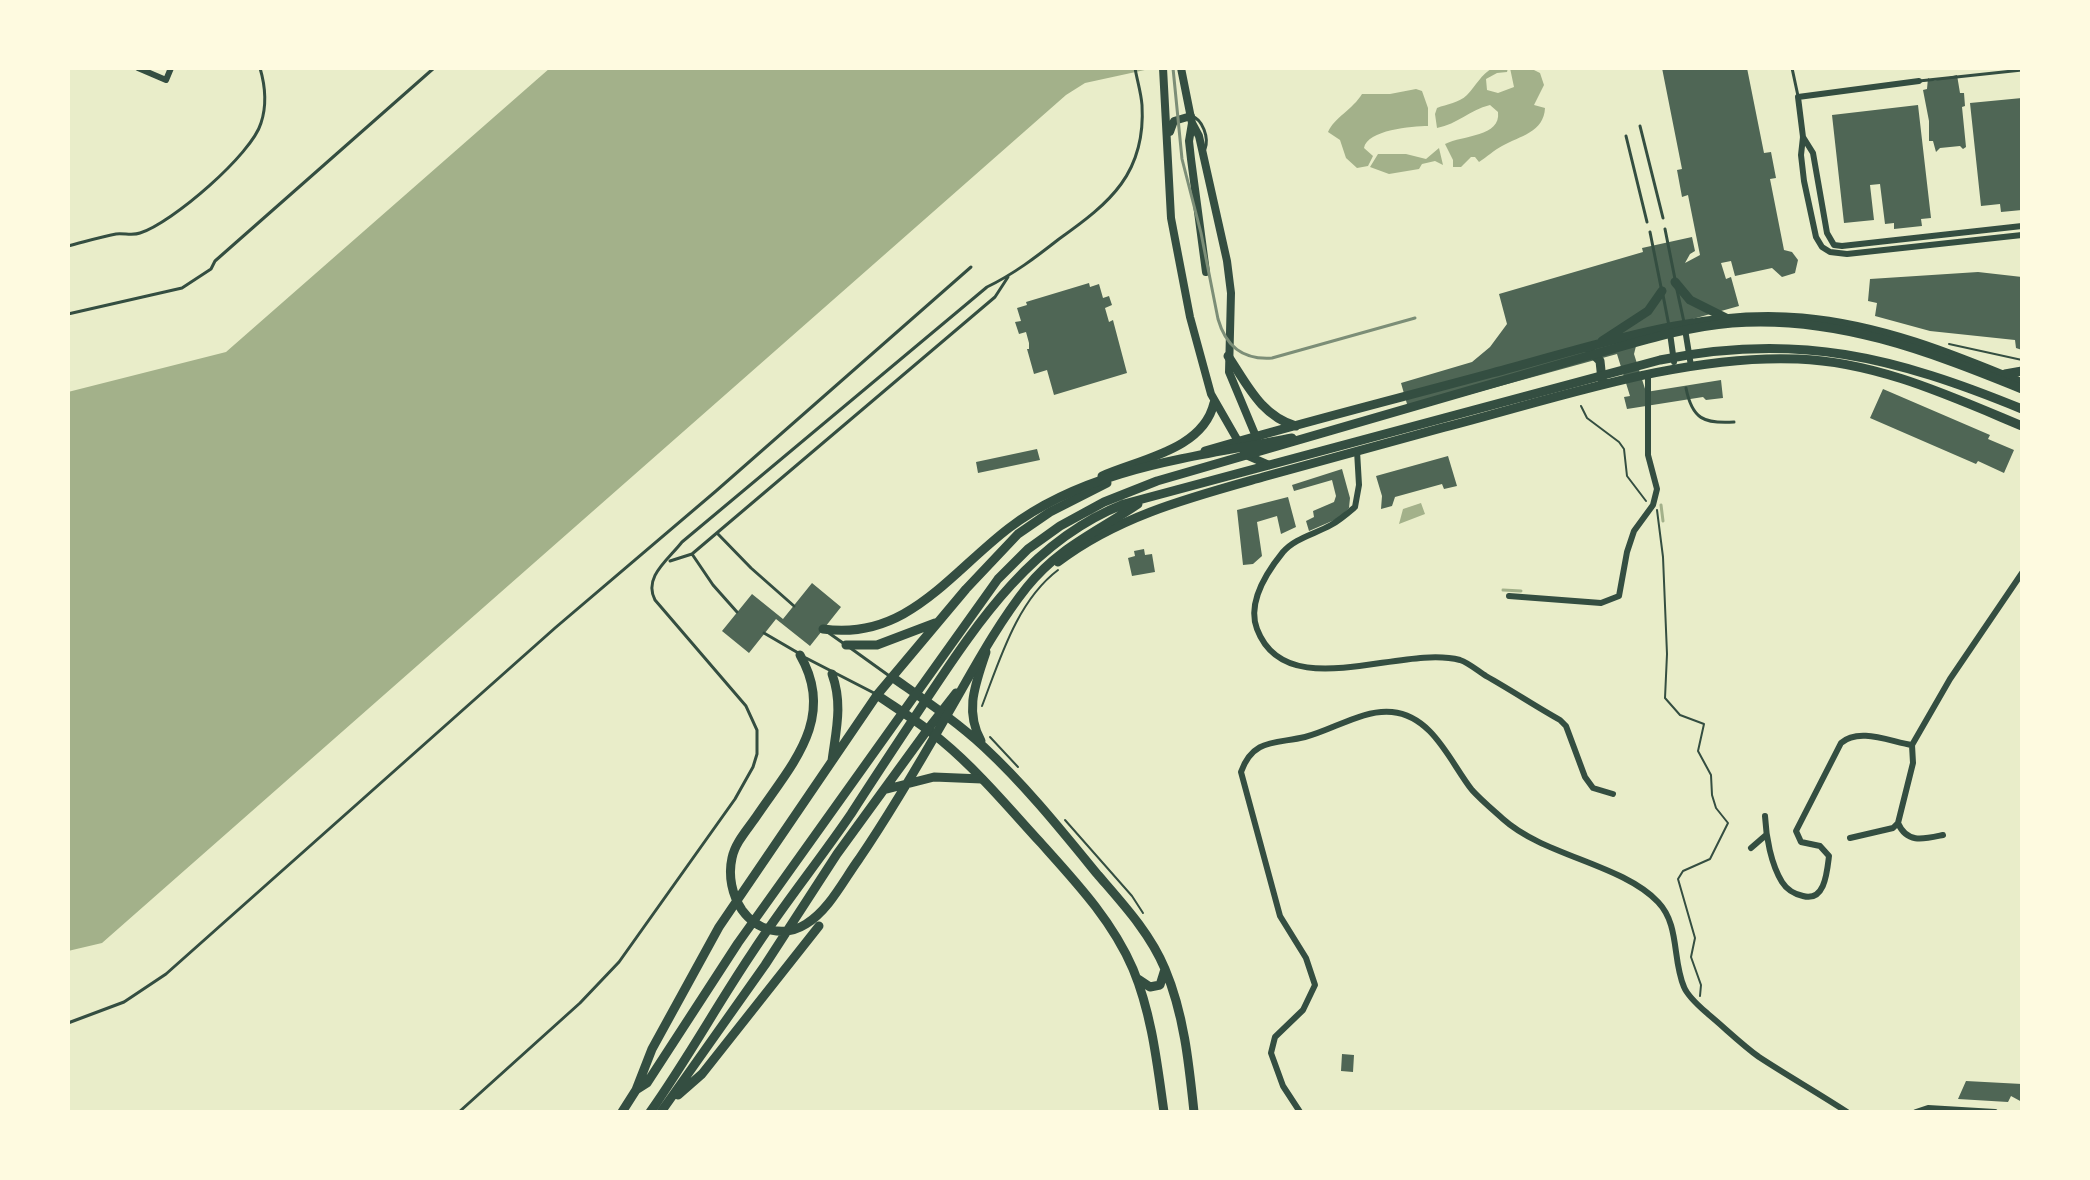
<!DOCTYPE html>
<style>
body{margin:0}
#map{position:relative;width:2090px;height:1180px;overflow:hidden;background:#e9edc9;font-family:Jost,sans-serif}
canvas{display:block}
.frame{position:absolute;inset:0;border:70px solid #fefae0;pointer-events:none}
</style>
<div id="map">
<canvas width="2090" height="1180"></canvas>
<div class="frame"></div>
</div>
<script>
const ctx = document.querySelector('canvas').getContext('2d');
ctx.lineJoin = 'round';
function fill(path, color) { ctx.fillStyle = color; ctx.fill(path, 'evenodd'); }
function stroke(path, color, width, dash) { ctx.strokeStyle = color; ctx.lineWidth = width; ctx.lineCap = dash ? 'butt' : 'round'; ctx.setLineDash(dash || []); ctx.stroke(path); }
fill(new Path2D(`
 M550,68H1154L1085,83L1066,95L102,943L68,951V392L226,352Z
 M1493,68H1508L1507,72L1497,73L1486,79L1487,90L1498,93L1514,87L1510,68H1530L1540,73L1544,85L1534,105L1545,108C1544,132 1520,136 1502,146C1494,150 1487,157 1479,162L1475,157H1471L1461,167H1453V160L1445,144C1463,135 1501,137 1498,112L1490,105C1469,110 1458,124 1437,128L1435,114L1437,108C1447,104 1459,103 1467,95C1476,86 1481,74 1493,68Z
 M1416,89L1422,91L1428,108V126C1412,126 1367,130 1364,148L1373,156L1368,166L1357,168L1346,158L1340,140L1328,132C1334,118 1353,109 1362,94H1390Z
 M1439,148L1443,165L1435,161L1422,164L1419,169L1389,174L1370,167L1378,154H1406L1426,159Z
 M1421,503L1425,514L1399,524L1403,509Z`), '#a3b18a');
stroke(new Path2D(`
 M1661,505L1663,521
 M1503,590L1521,591`), '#a3b18a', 3);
fill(new Path2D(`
 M1662,68H1747L1764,153L1771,152L1776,178L1770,179L1784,250L1792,252L1798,260L1795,273L1782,277L1772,268L1735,276L1731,261L1721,263L1726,279L1731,277L1739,306L1639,334L1634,354L1646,392L1721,380L1723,398L1706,400L1703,397L1627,409L1624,397L1630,396L1617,354L1409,411L1401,383L1472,362L1490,347L1507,324L1499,294L1643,252L1642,248L1692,237L1695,251L1690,254L1685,263L1700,255L1688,195L1682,197L1677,170L1682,169Z
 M1957,75L1960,93H1964L1965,106L1962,107L1966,147L1963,149L1960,146L1940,148L1936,152L1933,141H1929V121L1923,90L1927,89L1928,78L1933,81Z
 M2022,98V210L2001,212L2000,204L1981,206L1970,103Z
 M1918,105L1931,218L1921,219L1922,226L1894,229V223L1885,224L1880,184L1870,185L1874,220L1844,223L1832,115Z
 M1978,272L2022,277V350L2016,348L2015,340L1930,331L1875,316L1877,303L1868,301L1870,279Z
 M1089,283L1090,287L1099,284L1103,298L1109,296L1112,305L1105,308L1109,322L1113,320L1114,324L1127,373L1054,395L1047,370L1034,374L1027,349H1029V343L1026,332L1019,334L1015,322L1021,321L1017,308L1027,305L1026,302Z
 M1883,389L1990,435L1988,439L2014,450L2004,473L1978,461L1976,464L1870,418Z
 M1037,449L1040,460L978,473L976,462Z
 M1448,456L1457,486L1444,489L1442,484L1395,497L1392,506L1381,509L1382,496L1376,476Z
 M1342,469L1350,498L1349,508L1339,518L1309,531L1306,521L1314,517L1313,511L1334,502L1336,496L1332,480L1294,491L1292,485Z
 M1288,497L1296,527L1281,534L1277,516L1257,522L1262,556L1253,564L1243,565L1237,510Z
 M1144,549L1145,555L1152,554L1155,572L1132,576L1128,558L1135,556L1134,551Z
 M812,583L841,607L810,646L776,619L749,653L722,631L752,594L783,619Z
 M1342,1054L1354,1055L1353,1072L1341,1071Z
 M1966,1081L2022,1084V1102L2011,1096L2008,1102L1958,1099Z`), '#4f6655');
stroke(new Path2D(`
 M1949,344L2022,360
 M1581,406L1587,418L1619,442L1624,449L1627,476L1646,501
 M1657,510L1663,557L1667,654L1665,698L1680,715L1704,724L1698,751L1711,775L1712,795L1716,808L1728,823L1710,859L1683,871L1678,879L1695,938L1691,957L1701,985L1700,996
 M982,706C1000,659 1017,601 1058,570
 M990,737L1018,767
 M1065,820L1132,896L1143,913`), '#344e41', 2);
stroke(new Path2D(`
 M1792,68L1798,96
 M1919,81L2022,70
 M1191,116C1203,119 1209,138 1205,149
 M1640,126L1663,218
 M1626,136L1647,222
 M1665,229L1675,279
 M1650,232L1661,287
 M68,246C84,242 100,237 116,234C124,233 133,236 140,233C172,223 252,154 261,123C267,105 265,85 260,68
 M1677,290L1684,322
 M1663,295L1669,326
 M68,314L182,288L211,269L215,261L434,68
 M1686,388C1692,419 1704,424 1734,422
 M717,533L751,568L794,606
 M692,554L713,585L737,612
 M670,561L692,554L995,297L1008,277
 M826,631L843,643
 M764,633L800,654
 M849,647L888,675
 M806,658L874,693
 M68,1023L124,1002L166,974L555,628L716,491L971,267
 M459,1112L580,1003L619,962L735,799L753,767L757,754V730L746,706L655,600C643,577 668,560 682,542L987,287C1014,274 1036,257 1059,239C1110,203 1146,173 1142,105C1141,92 1137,80 1135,68`), '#344e41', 3);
stroke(new Path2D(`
 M138,68L166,80L171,68
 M1919,81L1798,97L1803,137L1801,155L1804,181L1816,237L1822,247L1830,252L1847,254L2022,235
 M1803,137L1813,153L1827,233L1834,245L1842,246L2022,226
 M1685,329L1691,366
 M1670,333L1674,362
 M1357,451L1359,485L1355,507C1348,513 1340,520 1331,525C1315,534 1295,538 1283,552C1266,573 1247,603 1257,629C1286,706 1401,644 1460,660C1469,663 1478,671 1486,676C1511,690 1535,706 1560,720L1566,726L1585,777L1593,788L1613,794
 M1509,596L1601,603L1619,596L1627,552L1634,531L1653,505L1657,489L1648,455V376
 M1765,816C1766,837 1771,864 1782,882C1787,890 1794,894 1803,896C1825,902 1827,872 1829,856L1820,846L1801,842L1796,831L1841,743C1859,727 1891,742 1912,745
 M1943,835C1924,839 1907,844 1898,823L1913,763L1912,745L1950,679L2022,573
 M1850,838L1893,828L1898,823
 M1751,848L1766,835
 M1300,1112L1283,1086L1271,1053L1275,1037L1303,1010L1315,985L1306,958L1280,916L1241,772C1253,738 1276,744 1305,737C1333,730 1363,709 1392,712C1433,716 1450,762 1472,790C1481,800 1493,810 1503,819C1544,856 1622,864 1658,902C1680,925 1672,959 1684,987C1688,997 1700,1007 1708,1014C1725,1028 1741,1044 1759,1057C1788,1076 1818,1093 1847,1112
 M1916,1112L1928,1108L1995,1112`), '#344e41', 6);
stroke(new Path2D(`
 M1163,68L1171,218L1190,317L1211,394L1246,455L1269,465
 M1181,68L1192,123L1199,136L1227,261L1231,293L1229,372L1257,439
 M1192,123L1189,141L1191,159L1206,272
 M1170,132L1174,121L1191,116`), '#344e41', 8);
stroke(new Path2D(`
 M1675,282L1690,300L1726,318
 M1602,341L1648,311L1662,291
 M1590,351L1600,361L1602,380
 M1228,356C1247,384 1261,416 1296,426
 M2005,374L2022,371
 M1205,451C1300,423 1396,399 1492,373C1591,347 1698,308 1802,318C1880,325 1950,353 2022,383
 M1102,476C1140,459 1203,450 1214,403
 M1107,483L1050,512L1018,534L966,589L877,695C899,710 922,724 942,741C978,771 1008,807 1040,842C1075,881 1112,920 1133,969C1152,1015 1157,1063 1164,1112
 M1058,562C1118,516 1192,497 1263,477C1321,461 1379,445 1438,429C1552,400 1680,354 1798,359C1877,362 1950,396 2022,426
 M846,645H877L935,623
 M892,677C923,699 956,721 984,747C1026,786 1062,831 1098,875C1123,904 1150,933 1165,969C1184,1014 1189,1064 1194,1112
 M928,729L956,693
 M981,741C964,710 976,683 986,652
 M1138,979L1150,987L1160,985L1165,969`), '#344e41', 9);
stroke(new Path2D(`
 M823,629C906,641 949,574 1009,528C1089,467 1196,457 1292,438
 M800,655C837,719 791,765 756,817C747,830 735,843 732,858C728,876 732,895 742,910C757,931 784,938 806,924C829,910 843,881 859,859C891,812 919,764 947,715C972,672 996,626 1027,587C1059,547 1097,532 1138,504
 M832,761C836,730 843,704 832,674
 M887,789L934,777L982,779
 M636,1090L652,1049L719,927L877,695
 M678,1095L702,1074L819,926
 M622,1112L636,1090L647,1083L738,943L998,579L1028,549L1060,526L1104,502L1157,481L1588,356C1635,343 1683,327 1732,323C1835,315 1928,351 2022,389
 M650,1112C687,1060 717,1005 752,953C783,905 819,861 851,814C876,775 902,736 928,697C979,620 1034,539 1124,504L1660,360C1797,332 1895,357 2022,409
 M661,1112L765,965L837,854L928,729`), '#344e41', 9);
stroke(new Path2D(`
 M1173,68L1182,159L1201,233L1218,319C1226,347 1243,360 1272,358L1415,318`), '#7c8e77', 3);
</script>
